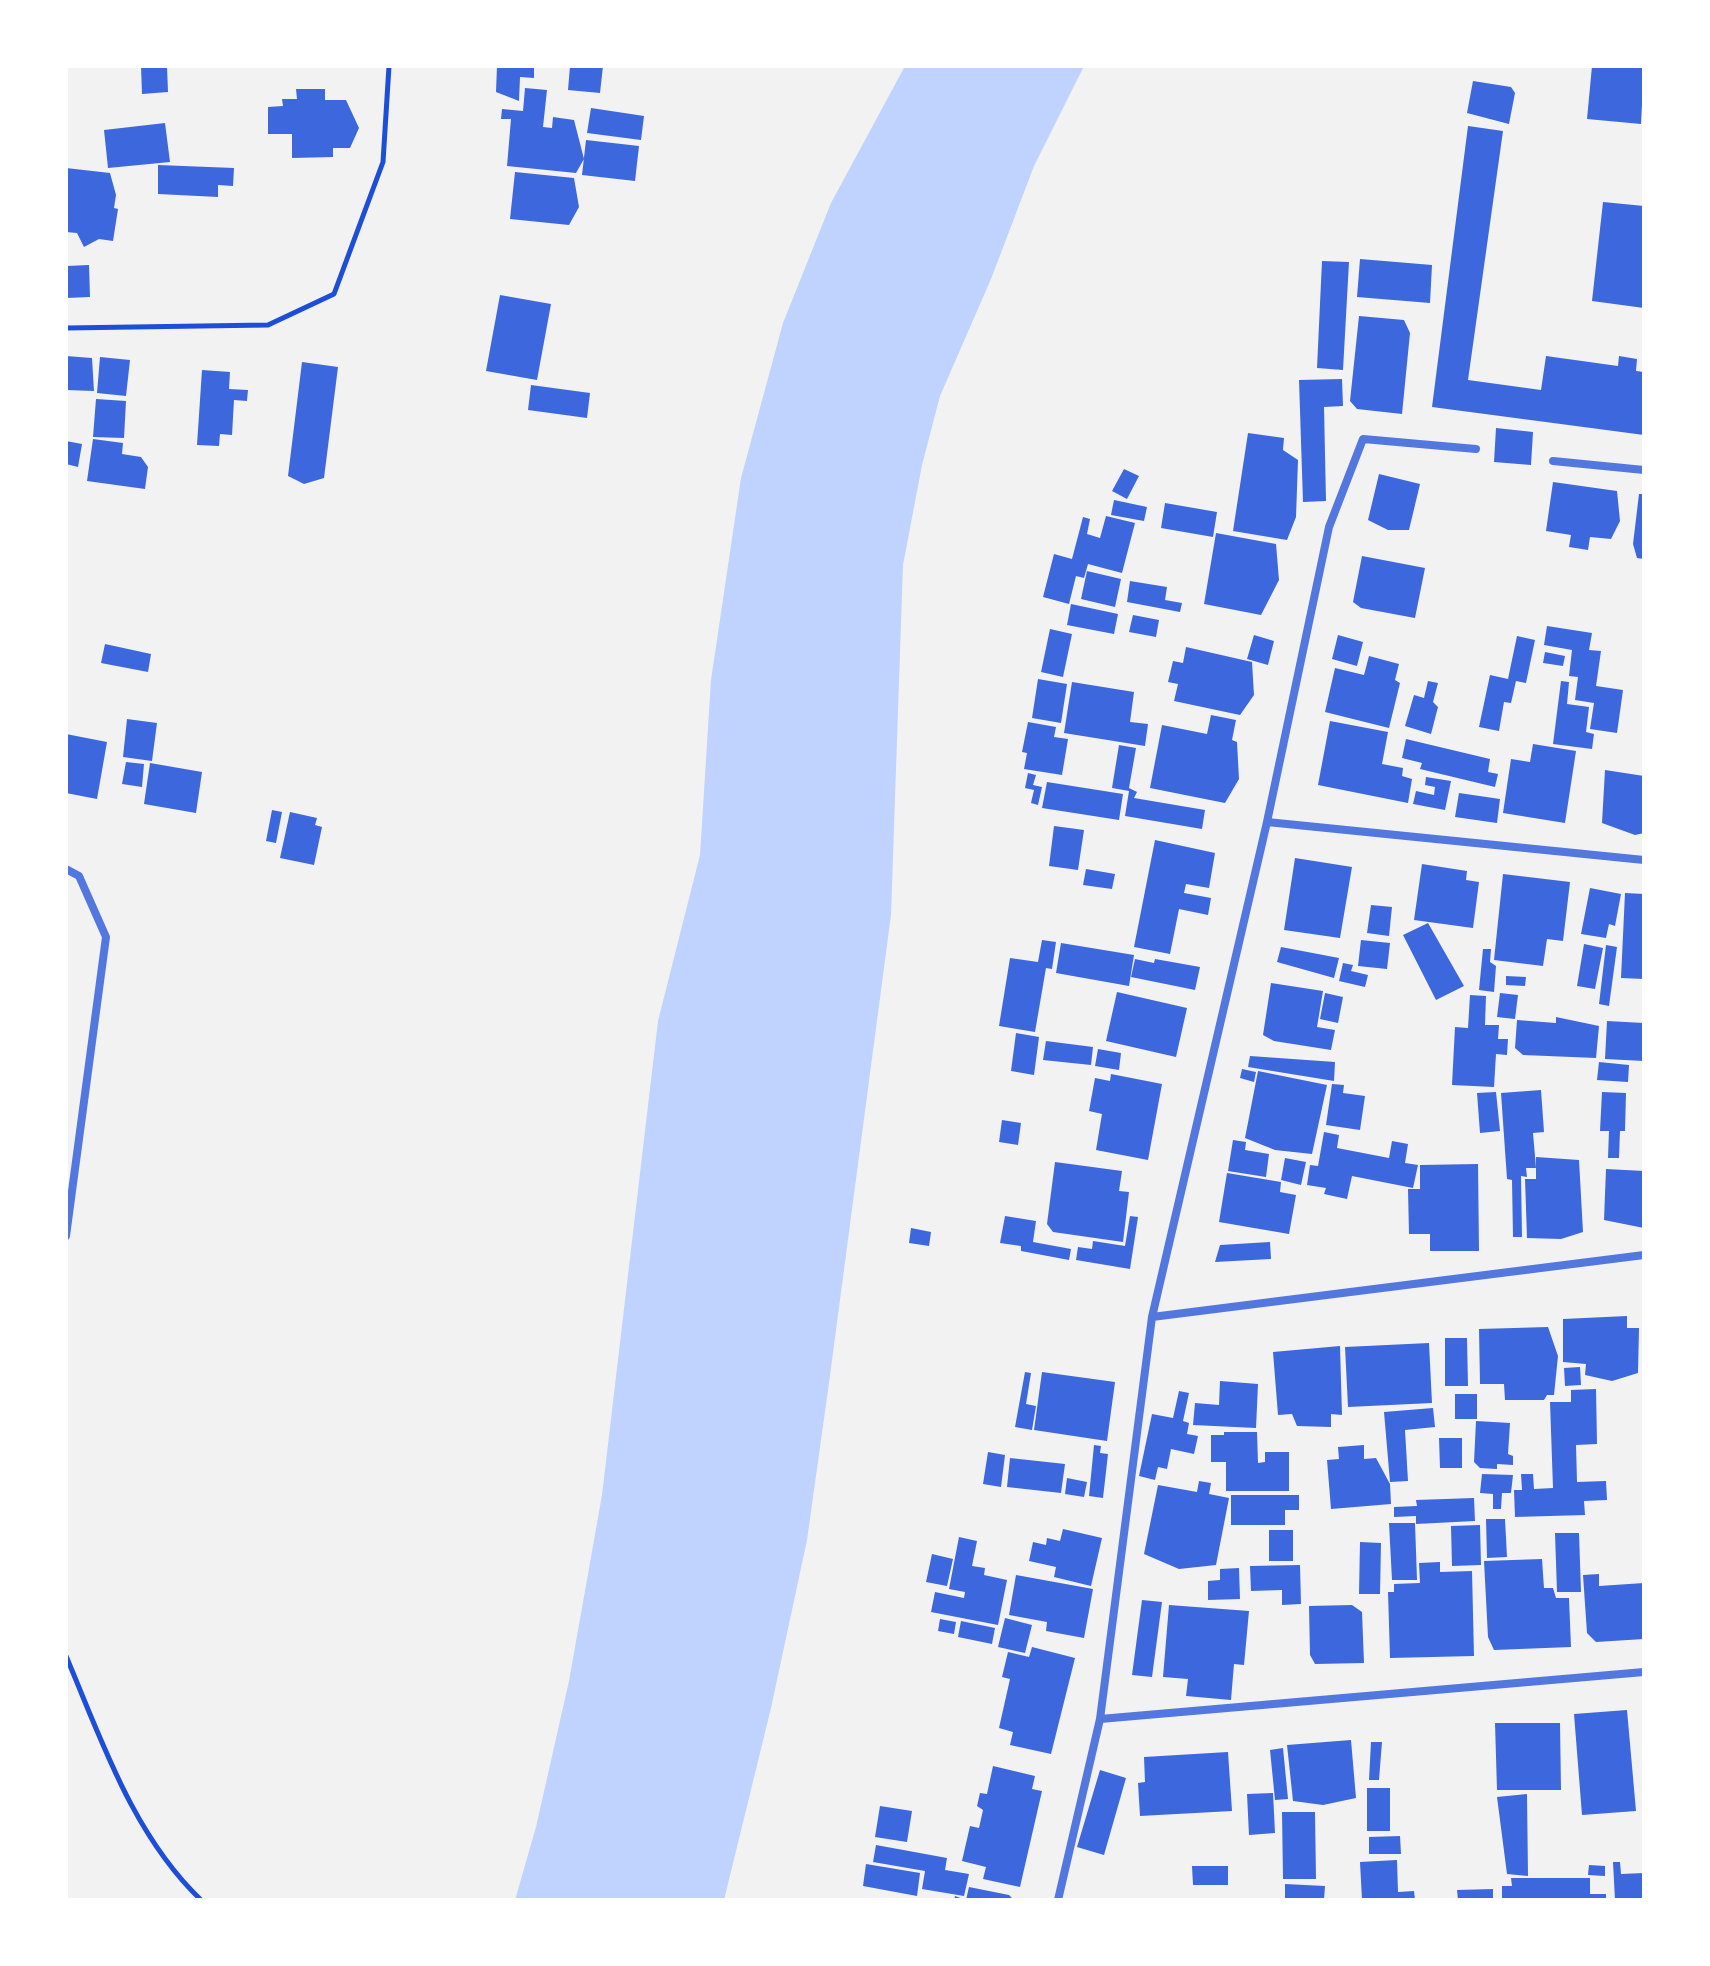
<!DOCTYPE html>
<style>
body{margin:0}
#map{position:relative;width:1710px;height:1966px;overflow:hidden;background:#f2f2f2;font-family:"Golos Text",sans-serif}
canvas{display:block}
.frame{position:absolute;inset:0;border:68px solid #fff;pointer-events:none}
</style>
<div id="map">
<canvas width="1710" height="1966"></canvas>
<div class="frame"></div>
</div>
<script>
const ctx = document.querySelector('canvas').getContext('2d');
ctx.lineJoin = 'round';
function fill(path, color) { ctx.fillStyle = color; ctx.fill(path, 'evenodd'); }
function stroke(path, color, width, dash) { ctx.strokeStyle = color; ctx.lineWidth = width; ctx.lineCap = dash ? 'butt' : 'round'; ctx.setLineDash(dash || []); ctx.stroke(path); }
fill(new Path2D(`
 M905,66H1084L1034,166L991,279L940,396L922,465L903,565L891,915L829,1383L807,1540L771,1708L724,1900H515L536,1827L569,1681L602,1495L658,1021L700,855L711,680L741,478L783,323L831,203Z`), '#bfd3fe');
fill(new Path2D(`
 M141,66H167L168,92L142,94Z
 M497,66H534V78L520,77L519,101L496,92Z
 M570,66H603L600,93L568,90Z
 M1592,66H1644L1641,124L1587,119Z
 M1473,81L1511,87L1515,93L1509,124L1467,113Z
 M525,88L547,90L543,127L552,128L553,117L574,120L584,159L576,173L507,166L511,119H501L502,109L523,111Z
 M296,89H325V100H346L359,128L350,148H333V157L292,158V134H268V107L283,106L282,99H297Z
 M591,108L644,116L641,140L587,133Z
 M165,123L170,162L108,168L104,130Z
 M1468,126L1503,131L1468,380L1541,390L1546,356L1618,366L1619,356L1637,359L1636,371L1644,372V435L1432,407Z
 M586,140L639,146L635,181L582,175Z
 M158,165L234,168L233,186L218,185V197L158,194Z
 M66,168L110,173L116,195L114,208L118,209L113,241L99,239L84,247L77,233L66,232Z
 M515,172L574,178L579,207L569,225L510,219Z
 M1603,202L1644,206V308L1592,301Z
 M1360,259L1432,265L1430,303L1357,297Z
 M1322,261L1349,262L1343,370L1317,368Z
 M89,265L90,297L66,298V266Z
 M500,295L551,304L537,380L486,371Z
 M1359,316L1404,320L1410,333L1402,414L1357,409L1350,401Z
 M66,356L92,358L94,391L66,390Z
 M100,357L130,360L126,396L97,393Z
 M302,362L338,367L324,478L304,484L288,476Z
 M202,370L230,372L229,389L248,390L247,401L234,400L232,435L220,434L219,446L197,445Z
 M1342,379L1343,406L1324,407L1326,501L1303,502L1299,380Z
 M531,385L590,393L587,418L528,410Z
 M96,399L126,401L124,438L93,437Z
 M1496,428L1533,432L1531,465L1494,462Z
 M1248,433L1284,438L1283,450L1298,460L1296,517L1287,540L1233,531Z
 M93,439L123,443L122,454L141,457L148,467L145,489L87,481Z
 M66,441L82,444L78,467L66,464Z
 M1124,469L1139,476L1127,499L1112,491Z
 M1379,474L1420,484L1409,530H1388L1368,520Z
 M1553,482L1617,491L1620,521L1611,539L1590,537L1588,550L1569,547L1571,535L1546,531Z
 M1639,494H1644V559L1637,558L1633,544Z
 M1114,500L1147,507L1144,521L1111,515Z
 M1165,503L1217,512L1213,537L1161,528Z
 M1106,516L1135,523L1122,573L1088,564L1084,578L1076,576L1069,604L1043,597L1054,554L1072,559L1083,517L1090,519L1087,534L1100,538Z
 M1216,533L1276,544L1279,580L1261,615L1204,604Z
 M1362,556L1425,568L1415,618L1361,608L1353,602Z
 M1087,571L1121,579L1115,607L1081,599Z
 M1130,581L1167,587L1165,600L1182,603L1180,612L1127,602Z
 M1071,604L1118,614L1114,634L1067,625Z
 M1133,615L1159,620L1156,637L1129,632Z
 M1547,626L1592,633L1589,650L1601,651L1596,686L1623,690L1617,733L1590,729L1594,703L1575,700L1578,677L1569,676L1572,650L1544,645Z
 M1050,629L1072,634L1063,677L1041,672Z
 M1254,635L1274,641L1268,665L1247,659Z
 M1338,635L1363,642L1357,666L1332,659Z
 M1517,636L1535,640L1526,683L1516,681L1511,703L1504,702L1499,731L1479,727L1490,675L1508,679Z
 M105,644L151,654L148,672L101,663Z
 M1186,647L1252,662L1254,695L1240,715L1174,701L1178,684L1168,682L1173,661L1183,663Z
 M1545,652L1565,656L1563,666L1543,663Z
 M1369,656L1399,664L1395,680L1400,683L1389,728L1325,712L1335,668L1364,675Z
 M1038,679L1067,684L1061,723L1032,718Z
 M1428,681L1438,683L1433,702L1438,707L1431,734L1405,726L1414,695L1424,698Z
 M1561,681L1569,682L1567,704L1589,707L1586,732L1594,734L1592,749L1553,744Z
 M1072,682L1134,692L1130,722L1148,724L1145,746L1064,733Z
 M1211,715L1236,720L1232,740L1237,742L1239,779L1225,803L1150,788L1162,725L1207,734Z
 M127,719L157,723L152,761L123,757Z
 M1330,721L1388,732L1382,764L1403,768L1402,776L1412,779L1408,803L1318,785Z
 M1028,722L1056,727L1054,737L1068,739L1062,775L1024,769L1027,753L1022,752Z
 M66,734L107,742L97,799L66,793Z
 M1406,739L1490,759L1488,772L1498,774L1495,787L1420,769L1422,763L1402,758Z
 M1533,744L1576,751L1565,823L1503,813L1511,759L1530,762Z
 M1119,745L1136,748L1129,788L1137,792L1134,798L1205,810L1202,829L1125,816L1129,791L1112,788Z
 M126,762L144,764L142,787L122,784Z
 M150,763L202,772L196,813L144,804Z
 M1605,770L1644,776V833L1635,835L1602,823Z
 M1028,773L1036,775L1033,785L1042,787L1038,805L1031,803L1034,790L1025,788Z
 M1426,777L1451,781L1445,810L1413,804L1416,791L1434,795L1435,787L1425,785Z
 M1047,782L1123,794L1119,820L1042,808Z
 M1459,793L1500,799L1497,823L1455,817Z
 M272,810L282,812L276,843L266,841Z
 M290,812L317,818L315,825L322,827L314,865L280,858Z
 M1054,826L1084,830L1078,870L1049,866Z
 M1155,840L1215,853L1209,888L1186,884L1184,893L1211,898L1208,915L1179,909L1170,954L1134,947Z
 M1295,858L1352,867L1340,938L1284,930Z
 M1422,864L1467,871L1466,880L1479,882L1473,928L1414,920Z
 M1086,869L1115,874L1112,889L1083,885Z
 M1503,874L1570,882L1563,941L1547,939L1543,966L1494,960Z
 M1590,888L1621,894L1615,926L1609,924L1606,938L1581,934Z
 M1625,893L1644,894V979L1621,978Z
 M1371,905L1392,907L1389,936L1367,933Z
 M1428,923L1464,986L1436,1000L1403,935Z
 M1042,940L1056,942L1052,969L1046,968L1035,1032L999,1026L1010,958L1038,962Z
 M1361,940L1390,943L1387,969L1358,966Z
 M1061,943L1134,955L1129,986L1056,973Z
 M1584,944L1603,948L1595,989L1577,986Z
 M1606,945L1617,947L1609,1006L1599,1004Z
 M1281,947L1339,958L1334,978L1277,962Z
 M1483,949H1491L1490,962L1496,966L1494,992L1479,990Z
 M1135,959L1154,963L1155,959L1200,967L1195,990L1131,977Z
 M1343,963L1353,965L1351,971L1368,975L1365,987L1339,981Z
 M1506,976L1526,977L1525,986L1506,985Z
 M1271,983L1323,991L1317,1027L1335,1030L1331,1050L1274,1041L1263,1035Z
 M1117,992L1187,1008L1176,1057L1106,1041Z
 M1325,993L1343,997L1338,1023L1320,1019Z
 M1500,993L1518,995L1515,1019L1497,1017Z
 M1470,995L1486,996L1485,1025H1499L1498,1039H1508L1507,1055L1496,1054L1494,1087L1452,1085L1455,1027L1468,1028Z
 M1556,1017L1599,1026L1596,1058L1523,1055L1515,1048L1517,1020L1556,1023Z
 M1607,1021L1644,1023V1061L1605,1059Z
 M1016,1033L1039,1037L1034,1075L1011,1071Z
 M1046,1041L1093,1047L1091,1065L1043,1060Z
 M1098,1049L1121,1053L1119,1070L1095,1066Z
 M1250,1056L1335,1062L1334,1081L1248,1067Z
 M1599,1062L1629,1065L1628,1082L1597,1080Z
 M1242,1069L1256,1072L1254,1082L1240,1078Z
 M1258,1071L1327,1085L1312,1154L1275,1150L1245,1138Z
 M1111,1074L1162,1084L1148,1160L1096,1150L1102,1114L1089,1111L1095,1078L1110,1081Z
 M1332,1084L1344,1085L1343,1093L1365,1096L1360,1130L1326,1125Z
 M1541,1090L1544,1132L1533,1133L1536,1168H1526L1527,1177L1521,1176L1522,1237H1513L1512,1180L1507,1179L1501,1093Z
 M1496,1092L1500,1131L1480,1133L1477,1093Z
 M1602,1092L1626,1093L1625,1131H1620L1619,1158H1608L1609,1131H1600Z
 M1002,1120L1021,1123L1018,1145L999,1142Z
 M1324,1132L1339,1135L1337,1148L1389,1158L1392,1141L1408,1144L1405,1163L1418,1165L1413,1188L1352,1176L1347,1199L1324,1194L1326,1188L1307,1185L1310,1165L1318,1166Z
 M1233,1140L1246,1142L1245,1150L1269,1154L1266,1177L1228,1171Z
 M1536,1157L1579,1160L1583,1232L1561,1239L1527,1238L1525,1179H1536Z
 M1285,1158L1306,1162L1301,1185L1281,1180Z
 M1055,1162L1122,1171L1119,1191L1129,1192L1123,1242L1053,1232L1047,1224Z
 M1478,1164L1479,1251H1430V1234H1409L1408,1189H1420V1165Z
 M1606,1169L1644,1171V1228L1604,1220Z
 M1227,1173L1281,1182L1280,1192L1296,1195L1289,1234L1219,1222Z
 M1005,1216L1036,1221L1033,1242L1071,1249L1069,1260L1021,1251V1246L1000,1243Z
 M1130,1216L1138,1217L1130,1269L1076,1260L1078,1247L1092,1249L1093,1241L1125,1246Z
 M911,1228L931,1232L929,1246L909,1243Z
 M1270,1242L1271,1259L1215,1262L1220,1245Z
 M1627,1316V1328H1639L1638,1373L1612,1381L1585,1375L1586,1364L1563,1362V1319Z
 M1548,1327L1558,1356L1554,1395H1547L1544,1400H1505L1504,1384H1480L1479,1329Z
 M1445,1338H1467L1468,1386H1445Z
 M1429,1343L1432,1403L1348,1407L1345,1347Z
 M1340,1346L1342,1415L1331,1414V1427L1297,1426L1292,1414L1278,1415L1273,1352Z
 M1580,1367L1581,1385L1565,1386L1564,1368Z
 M1025,1372L1031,1373L1026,1404L1036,1406L1032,1430L1015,1427Z
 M1042,1372L1115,1382L1107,1441L1034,1430Z
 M1220,1381L1258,1384L1256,1428L1193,1425L1195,1403L1219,1405Z
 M1596,1389L1597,1444L1576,1445L1577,1482L1606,1481L1607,1500L1584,1501L1585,1515L1515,1517L1514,1490H1522L1521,1474H1533L1534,1489L1553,1488L1550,1402H1571V1390Z
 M1179,1391L1189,1393L1183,1421L1189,1423L1187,1434L1198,1436L1194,1454L1171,1449L1167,1469L1158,1467L1155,1480L1139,1476L1152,1414L1173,1418Z
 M1455,1394H1477V1419H1455Z
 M1433,1408L1435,1427L1405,1430L1408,1481L1390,1482L1384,1412Z
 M1476,1421L1510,1423L1508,1454L1513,1456V1465L1497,1464V1469L1480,1468L1474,1462Z
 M1224,1432H1257L1258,1463L1265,1462V1452H1289V1491H1226V1462H1211V1435H1224Z
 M1439,1438H1462V1468H1440Z
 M1094,1445L1101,1446L1100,1453L1108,1454L1103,1498L1089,1496Z
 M1364,1445V1459L1376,1458L1390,1484L1391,1504L1331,1509L1327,1460L1339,1459L1338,1447Z
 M988,1452L1005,1455L1001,1487L983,1484Z
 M1010,1458L1065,1464L1061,1493L1007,1487Z
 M1482,1474L1513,1475L1511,1493H1502L1501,1509H1493V1494L1480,1493Z
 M1067,1478L1087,1482L1084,1497L1065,1494Z
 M1199,1481L1211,1483L1209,1494L1229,1498L1216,1565L1179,1569L1144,1554L1158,1485L1197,1492Z
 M1231,1495H1299V1510H1285V1525H1231Z
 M1474,1498L1475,1521L1416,1524V1516L1394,1517V1507L1417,1506L1416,1500Z
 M1486,1519H1505L1507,1557L1487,1558Z
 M1389,1523H1415L1417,1580H1392Z
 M1480,1525L1481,1565L1452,1566L1451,1526Z
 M1063,1529L1102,1538L1091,1586L1054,1577L1056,1567L1029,1561L1033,1542L1046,1545L1047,1538L1060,1541Z
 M1269,1530H1293V1561H1269Z
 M1555,1533H1579L1581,1592H1557Z
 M959,1537L977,1541L972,1566L985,1568L984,1575L1007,1580L998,1625L931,1612L935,1592L964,1598L965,1592L949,1589Z
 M1360,1542L1381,1543L1380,1594H1359Z
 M932,1554L953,1559L947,1586L926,1582Z
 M1542,1559L1544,1588H1553L1556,1598H1569L1571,1647L1494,1650L1488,1637L1484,1561Z
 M1440,1562V1572L1472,1571L1474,1656L1390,1658L1388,1592H1394V1584L1420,1583L1419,1563Z
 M1300,1565L1301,1604L1282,1605V1590L1251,1591L1250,1566Z
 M1239,1568L1240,1599L1208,1600V1581L1220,1580V1569Z
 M1599,1574V1586L1644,1583V1639L1596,1642L1587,1633L1583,1575Z
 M1016,1575L1093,1589L1084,1638L1046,1631L1047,1622L1009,1615Z
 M1142,1600L1162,1602L1152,1677L1132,1675Z
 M1169,1605L1249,1611L1244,1665L1234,1664L1231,1700L1186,1696L1188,1679L1163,1677Z
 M1352,1605L1362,1612L1364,1663L1315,1664L1310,1655L1309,1606Z
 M1005,1618L1032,1625L1025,1653L998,1647Z
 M940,1619L956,1622L954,1634L938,1631Z
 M961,1621L995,1628L992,1644L958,1637Z
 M1032,1647L1075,1658L1051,1754L1010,1745L1013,1732L999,1728L1010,1679L1002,1677L1008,1652L1029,1657Z
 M1627,1710L1636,1811L1582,1815L1574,1714Z
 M1495,1723H1560L1561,1790H1497Z
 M1351,1740L1356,1798L1323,1805L1293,1801L1287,1745Z
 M1371,1742H1382L1379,1780H1369Z
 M1283,1748L1288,1799L1275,1800L1270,1750Z
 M1228,1752L1232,1811L1140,1816L1138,1783L1145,1782L1144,1757Z
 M993,1766L1035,1776L1032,1789L1042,1791L1020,1887L983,1879L986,1867L962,1861L970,1826L979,1828L983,1810L977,1806L980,1793L987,1794Z
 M1100,1770L1126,1778L1104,1855L1077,1847Z
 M1367,1788H1390V1831H1367Z
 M1273,1793L1275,1833L1249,1835L1247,1794Z
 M1527,1794L1528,1876L1507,1874L1497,1797Z
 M880,1806L912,1811L907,1842L875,1837Z
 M1282,1812H1315L1316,1879H1283Z
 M1400,1836L1401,1854H1369V1837Z
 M876,1845L947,1858L945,1870L969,1874L964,1896L922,1889L925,1871L873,1862Z
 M1397,1860L1398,1892L1414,1891L1415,1900H1362L1360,1862Z
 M1613,1862H1620L1621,1874L1644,1873V1900H1615Z
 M866,1864L920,1873L917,1896L863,1886Z
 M1589,1865L1605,1866V1876L1588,1875Z
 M1192,1866H1228V1885H1193Z
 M1511,1878H1590V1894H1606V1900L1502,1898V1886H1512Z
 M1285,1884L1325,1886L1324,1900H1285Z
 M969,1887L1009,1895L1014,1900H954L955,1896L966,1900Z
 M1493,1889V1900H1458L1457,1890Z`), '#3d67dc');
stroke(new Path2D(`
 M66,328L268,325L334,294L383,162L389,66
 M66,1656C102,1741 133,1835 201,1900`), '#1d4ed8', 5);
stroke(new Path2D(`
 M1553,461L1644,470
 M1267,822L1644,860
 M66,869L79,876L106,937L66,1236
 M1152,1317L1644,1255
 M1100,1719L1644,1672
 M1058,1900L1100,1719L1152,1317L1267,822L1329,527L1363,439L1476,449`), '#5277de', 8);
</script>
